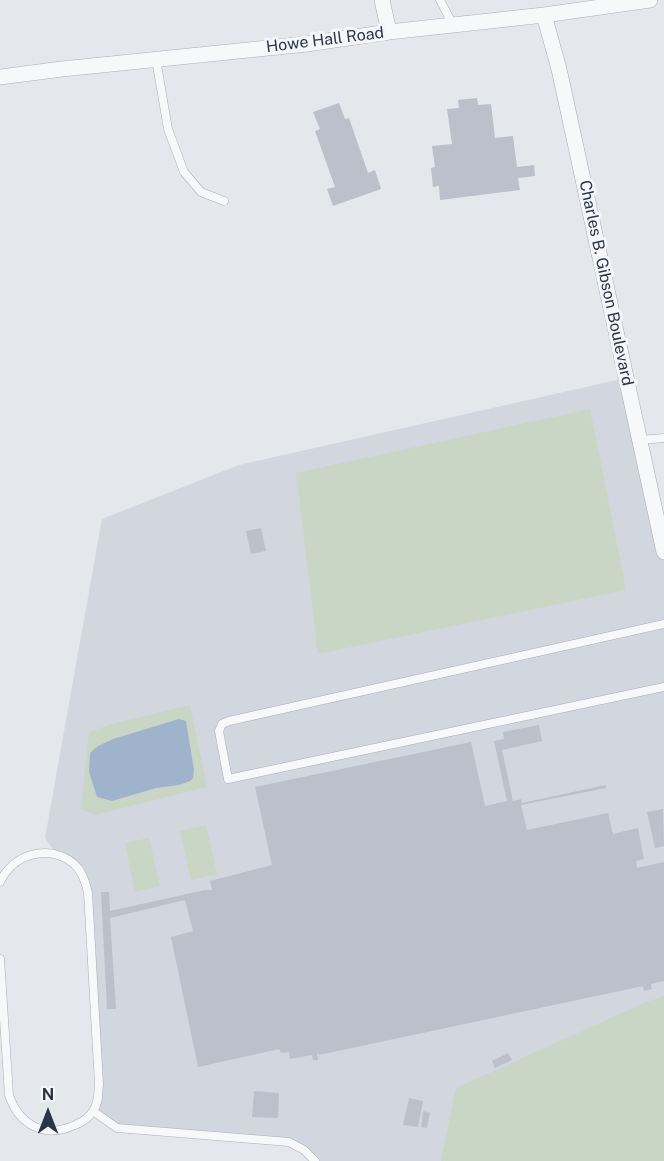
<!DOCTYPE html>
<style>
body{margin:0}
#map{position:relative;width:664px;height:1161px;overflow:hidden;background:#e4e7ec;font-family:"Public Sans",sans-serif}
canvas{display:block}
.north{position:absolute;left:18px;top:1083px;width:60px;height:60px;-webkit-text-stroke:4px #f4f6f9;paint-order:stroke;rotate:0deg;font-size:16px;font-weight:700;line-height:24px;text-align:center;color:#2b3445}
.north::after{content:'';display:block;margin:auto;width:21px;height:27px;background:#2b3445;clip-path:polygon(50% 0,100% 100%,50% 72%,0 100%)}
</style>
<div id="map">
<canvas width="664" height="1161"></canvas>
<div class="north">N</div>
</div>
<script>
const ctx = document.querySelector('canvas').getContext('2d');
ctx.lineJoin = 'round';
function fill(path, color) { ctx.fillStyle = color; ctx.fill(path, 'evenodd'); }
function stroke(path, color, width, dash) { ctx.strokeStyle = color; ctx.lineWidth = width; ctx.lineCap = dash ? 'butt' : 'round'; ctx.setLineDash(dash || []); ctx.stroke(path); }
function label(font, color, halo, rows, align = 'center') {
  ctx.font = font + ' "Public Sans",sans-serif'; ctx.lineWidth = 6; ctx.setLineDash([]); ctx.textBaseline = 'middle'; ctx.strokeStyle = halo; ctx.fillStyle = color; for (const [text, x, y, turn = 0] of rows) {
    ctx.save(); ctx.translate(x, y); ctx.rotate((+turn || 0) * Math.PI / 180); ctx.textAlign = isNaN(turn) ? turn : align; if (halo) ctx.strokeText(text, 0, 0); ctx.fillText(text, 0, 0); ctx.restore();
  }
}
fill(new Path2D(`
 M626,378L664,552V1161H315L289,1142L117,1128L93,1111L97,1102L84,877L57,855L45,838L102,519L239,465Z`), '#d2d6de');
fill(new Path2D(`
 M590,409L626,590L318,654L296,473Z
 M190,705L207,787L95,815L81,809L89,732L112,724Z
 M206,825L217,874L191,880L180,831Z
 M149,838L160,886L135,892L125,843Z
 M664,996V1161H441L456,1088L646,1002Z`), '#c9d6c5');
fill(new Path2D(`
 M179,719L186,721L194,770L193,778L190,781L179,785L156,788L112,801L97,797L89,772L90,753L98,746L113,739Z`), '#9fb4cc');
fill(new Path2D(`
 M477,98L478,105L491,104L495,138L513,136L517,167L534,165L535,176L518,178L520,190L440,200L439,186L433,187L431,168L435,167L432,146L452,144L447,109L459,108L458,100Z
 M339,103L345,119L349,118L368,173L375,170L381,189L333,206L327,189L335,187L315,131L320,129L313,112Z
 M261,528L266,551L251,554L246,531Z
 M539,725L542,741L502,750L513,801L521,799L522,803L606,785V788L521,805L527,830L608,813L613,834L638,828L644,859L636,861L637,868L664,862V981L651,984L652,989L644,991L643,986L319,1055V1053L317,1054L318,1060H313L312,1055L290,1059L289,1052L281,1053L279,1049L198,1067L171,937L193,931L185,900L110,918L116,1009H107L101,892H109L110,911L205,890H212L210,881L272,865L255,787L471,742L485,806L507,801L494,741L504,739L503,732Z
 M663,809L664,846L655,848L647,812Z
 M508,1053L512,1060L495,1068L492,1061Z
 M254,1091L279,1093L278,1118L252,1117Z
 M409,1098L423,1101L418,1127L403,1125Z
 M423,1111L430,1113L427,1128L421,1127Z`), '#bbc0ca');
const lane = new Path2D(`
 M440,0L453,25
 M156,59L168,129L184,172L201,192L224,201
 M640,440L664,438
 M664,624L229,721L222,724L219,731L228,779L664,687
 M0,882C13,854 49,843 74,864C83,872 86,883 88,893L99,1084C98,1093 99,1103 93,1111C89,1118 82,1122 75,1125C45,1139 19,1125 9,1095L0,959
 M93,1111L117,1128L289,1142L304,1150L315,1161`);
const street = new Path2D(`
 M382,0L389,32
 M544,15L559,69L664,552
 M0,77L62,69L307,44L389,32L544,15L650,0`);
stroke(lane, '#a9aeb7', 9);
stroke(street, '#a9aeb7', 16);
stroke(lane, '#f7f8fa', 8);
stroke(street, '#f7f8fa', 15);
label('16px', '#2b3445', '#f4f6f9', [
 ["Howe Hall Road",325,40,-7],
 ["Charles B. Gibson Boulevard",606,283,78]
]);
</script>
